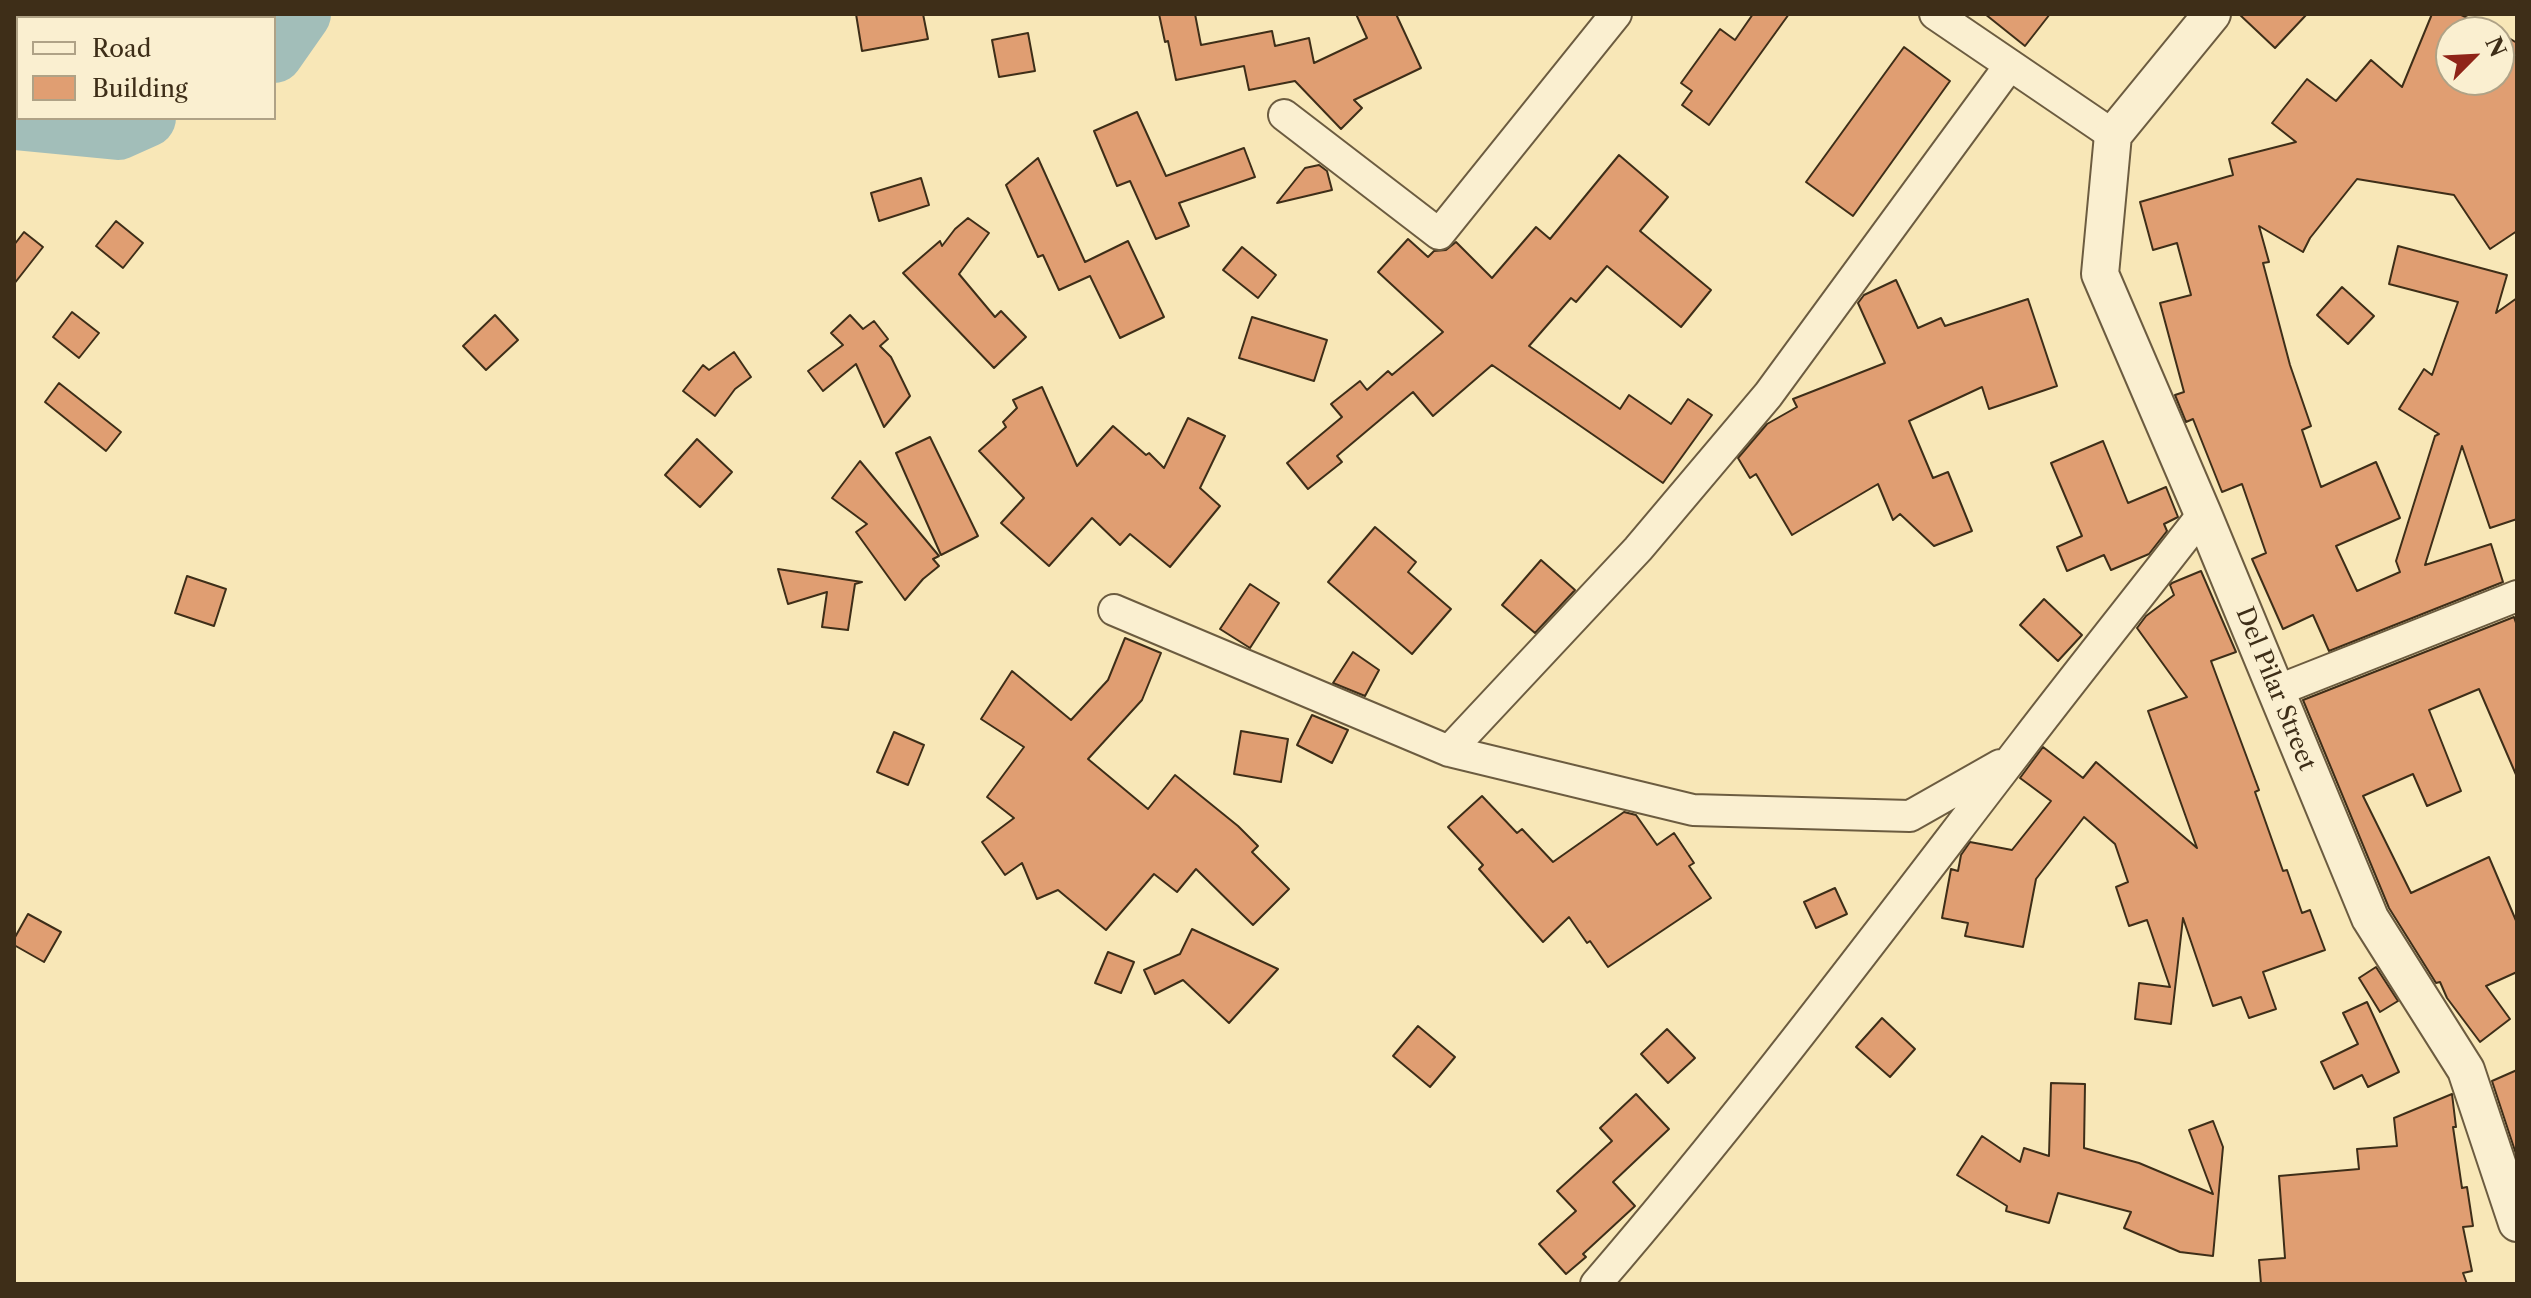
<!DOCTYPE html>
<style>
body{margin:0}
#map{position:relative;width:2531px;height:1298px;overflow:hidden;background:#f8e7b7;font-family:"Libre Caslon Text",serif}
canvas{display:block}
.frame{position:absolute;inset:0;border:16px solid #3e2e18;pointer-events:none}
.legend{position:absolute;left:16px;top:16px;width:260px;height:104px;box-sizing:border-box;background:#faefd0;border:2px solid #afa286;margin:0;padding:10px 14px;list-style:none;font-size:24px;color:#3e2e18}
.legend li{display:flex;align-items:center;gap:16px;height:40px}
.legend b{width:40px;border:2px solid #afa286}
.north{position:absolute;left:2435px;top:16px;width:80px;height:80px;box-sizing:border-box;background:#faefd0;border:2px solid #afa286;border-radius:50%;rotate:66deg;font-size:22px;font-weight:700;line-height:32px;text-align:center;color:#3e2e18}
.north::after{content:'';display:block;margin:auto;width:28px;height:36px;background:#8f2418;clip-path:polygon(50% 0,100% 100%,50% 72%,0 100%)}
</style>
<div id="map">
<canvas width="2531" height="1298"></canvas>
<div class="frame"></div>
<ul class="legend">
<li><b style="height:10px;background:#faefd0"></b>Road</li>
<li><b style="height:22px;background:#e09e72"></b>Building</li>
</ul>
<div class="north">N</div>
</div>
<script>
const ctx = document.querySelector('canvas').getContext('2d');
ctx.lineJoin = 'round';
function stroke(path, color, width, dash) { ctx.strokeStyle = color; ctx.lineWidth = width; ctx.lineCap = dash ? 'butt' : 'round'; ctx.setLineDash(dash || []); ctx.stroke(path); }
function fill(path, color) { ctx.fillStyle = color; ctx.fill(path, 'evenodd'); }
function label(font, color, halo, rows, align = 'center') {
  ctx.font = font + ' "Libre Caslon Text",serif'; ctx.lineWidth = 6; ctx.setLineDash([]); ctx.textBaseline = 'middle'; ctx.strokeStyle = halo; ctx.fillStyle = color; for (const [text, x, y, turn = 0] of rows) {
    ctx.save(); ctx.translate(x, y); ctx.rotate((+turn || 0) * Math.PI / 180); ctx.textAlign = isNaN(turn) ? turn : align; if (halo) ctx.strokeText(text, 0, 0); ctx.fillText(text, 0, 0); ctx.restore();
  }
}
stroke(new Path2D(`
 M274,54L302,14
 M14,121L118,131L147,118`), '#a2beb9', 58);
const building = new Path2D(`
 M856,14H923L928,39L862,51Z
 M1159,14H1195L1201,45L1272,31L1275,46L1309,38L1314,63L1367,38L1356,14H1396L1421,68L1354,100L1362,108L1341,129L1295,81L1249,90L1244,66L1176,80L1168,41L1165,42Z
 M1753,14H1789L1709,125L1682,105L1692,91L1681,83L1720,29L1735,40Z
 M1985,14H2050L2025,46Z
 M2239,14H2307L2275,48Z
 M2432,14H2459L2499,32H2451V80H2499V32L2517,43V231L2490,249L2454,195L2357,179L2310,238L2303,252L2259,226L2269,262L2263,263L2290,365L2311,426L2302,430L2321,487L2376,462L2400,518L2336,546L2357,591L2400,572L2396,561L2435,436L2439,434L2399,409L2424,369L2432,375L2458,302L2389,284L2398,246L2507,275L2496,313L2517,298V519L2490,528L2462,446L2425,565L2491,544L2503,582L2329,651L2313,615L2283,629L2252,559L2266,553L2242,484L2222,492L2193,419L2186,422L2175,395L2184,392L2160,303L2191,295L2177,243L2153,250L2140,202L2233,175L2229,159L2296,142L2272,123L2307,79L2336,101L2371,60L2402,87Z
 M1028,33L1035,71L999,77L992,40Z
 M1904,47L1950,81L1853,216L1806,182Z
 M1137,112L1166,176L1244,148L1255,177L1179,203L1189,226L1156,239L1130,181L1117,186L1094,131Z
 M1619,155L1668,197L1640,231L1711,290L1681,327L1607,266L1576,302L1571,298L1529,346L1620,409L1629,395L1671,424L1688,399L1712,415L1663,483L1492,365L1433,416L1413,392L1337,456L1342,462L1308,489L1287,463L1342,417L1331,404L1360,381L1367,390L1388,371L1392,375L1443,332L1378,272L1408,239L1428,257L1434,251L1446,250L1456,242L1492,278L1536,227L1550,239Z
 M1038,158L1085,262L1128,241L1164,317L1120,338L1090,276L1059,290L1043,255L1038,257L1006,185Z
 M1319,165L1327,171L1332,190L1277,203L1305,168Z
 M921,178L929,205L879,221L871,193Z
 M968,218L989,233L959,274L995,317L1001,311L1026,337L994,368L903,273L940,241L942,246L955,229Z
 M116,221L143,243L123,268L96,246Z
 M24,232L43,247L14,284V245Z
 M1242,247L1276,275L1258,298L1223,270Z
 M1896,280L1918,328L1941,318L1945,326L2028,299L2057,386L1989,409L1982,387L1909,421L1933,478L1948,472L1972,531L1934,546L1900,514L1893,520L1878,484L1792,535L1756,474L1750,478L1738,458L1767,424L1797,407L1793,399L1885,363L1858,303L1864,295Z
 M2342,287L2374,316L2348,344L2317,315Z
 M72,312L99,333L79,358L53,337Z
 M495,315L518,340L486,370L463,346Z
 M850,315L863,329L874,321L888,339L880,346L891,357L910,396L884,427L856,364L823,391L808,371L843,345L831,333Z
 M1252,317L1327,340L1314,381L1239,358Z
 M734,352L751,377L735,389L715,416L683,391L703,365L709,370Z
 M59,383L121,432L106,451L45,402Z
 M1042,387L1077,466L1113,426L1146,455L1149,453L1164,468L1188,418L1225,436L1200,488L1220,506L1170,567L1130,534L1120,545L1092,518L1049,566L1001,523L1024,498L979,451L1006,427L1003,422L1017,408L1013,400Z
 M930,437L978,536L941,555L896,453Z
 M697,439L732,472L700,507L665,475Z
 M2103,441L2128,503L2166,487L2178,517L2164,524L2167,531L2149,554L2111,570L2104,555L2067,571L2057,547L2082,536L2051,463Z
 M860,461L939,556L933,559L939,566L923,579L905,600L856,532L867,524L832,498Z
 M1375,527L1416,562L1408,572L1451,609L1412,654L1328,582Z
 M1541,560L1575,590L1535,633L1502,605Z
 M778,569L862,582L855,584L848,630L822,627L827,592L788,604Z
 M2201,571L2236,652L2211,661L2259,790L2255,792L2283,871L2287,870L2302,913L2310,910L2325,950L2263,972L2276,1009L2249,1018L2241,997L2213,1006L2183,918L2171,1024L2135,1019L2139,983L2170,987L2147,920L2129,926L2116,887L2128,882L2115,844L2084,817L2036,879L2023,947L1965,936L1968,923L1942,918L1951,869L1958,871L1961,855L1970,842L2012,850L2051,801L2020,778L2043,747L2083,778L2096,762L2197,848L2148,711L2187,697L2137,628L2146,616L2174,595L2170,585L2172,583Z
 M187,576L226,589L214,626L175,613Z
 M1250,584L1279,603L1250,648L1220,629Z
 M2044,599L2082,635L2058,661L2020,625Z
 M2514,617L2517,626V777L2479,689L2429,710L2461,791L2427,806L2413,774L2363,796L2411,893L2489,857L2517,923V972L2486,986L2510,1019L2480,1042L2447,998L2440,982L2436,983L2389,908L2303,700Z
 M1125,638L1161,653L1142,700L1088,759L1148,809L1175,775L1238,826L1258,846L1252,852L1289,889L1253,925L1196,869L1177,892L1154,874L1106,930L1058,890L1037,899L1022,863L1005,875L982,842L1014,818L987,797L1024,747L981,719L1012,671L1071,720L1108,680Z
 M1353,652L1379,670L1365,696L1333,683Z
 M1312,715L1348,730L1332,763L1297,745Z
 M1241,731L1288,739L1281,782L1234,774Z
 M894,732L924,745L908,785L877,772Z
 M1482,796L1517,833L1522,829L1553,862L1624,812L1636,815L1657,845L1674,833L1694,863L1689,866L1711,898L1608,967L1590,941L1587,943L1569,917L1543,942L1479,869L1483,865L1448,827Z
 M1835,888L1847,914L1816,928L1804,902Z
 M28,914L61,932L44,962L14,945V939Z
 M1192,929L1278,969L1229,1023L1183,980L1155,994L1144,970L1180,954Z
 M1108,952L1134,962L1121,993L1095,983Z
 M2376,967L2398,1001L2380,1012L2359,978Z
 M2367,1002L2399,1072L2368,1087L2362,1075L2334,1089L2321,1062L2358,1044L2343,1013Z
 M1882,1018L1915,1049L1890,1077L1856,1047Z
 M1418,1026L1455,1057L1430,1087L1393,1056Z
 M1667,1029L1695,1058L1668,1083L1641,1054Z
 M2517,1070V1157L2492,1081Z
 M2051,1083L2085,1084L2084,1148L2139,1163L2213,1194L2189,1130L2213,1121L2223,1147L2213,1256L2180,1252L2124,1228L2131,1212L2058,1193L2049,1223L2006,1211L2007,1206L1957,1175L1982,1136L2020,1162L2024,1148L2049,1156Z
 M1636,1094L1669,1129L1613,1182L1635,1206L1583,1254L1586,1257L1566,1274L1539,1244L1576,1211L1557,1191L1612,1141L1600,1128Z
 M2452,1094L2456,1127H2453L2462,1188L2467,1187L2473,1226L2463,1227L2472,1271L2463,1273L2467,1284H2261L2259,1260L2285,1258L2279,1176L2359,1169L2357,1149L2397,1146L2394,1118Z`);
fill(building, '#e09e72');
stroke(building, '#3e2e18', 2);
const minor = new Path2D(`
 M1935,14L2113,135
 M1284,115L1439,234L1616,14
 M1114,610L1449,751L1693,810L1910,816L2000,765
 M2276,691L2517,596
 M1449,751L1638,549L1768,395L2010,65
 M1596,1284C1746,1110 1884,925 2024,743C2083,666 2144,590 2203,514`);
const tertiary = new Path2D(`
 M2212,14L2113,135L2100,274L2203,514L2370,918L2466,1070L2517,1223`);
stroke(minor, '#6c5c40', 34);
stroke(tertiary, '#6c5c40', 40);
stroke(minor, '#faefd0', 30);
stroke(tertiary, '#faefd0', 36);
label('24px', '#3e2e18', '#faefd0', [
 ["Del Pilar Street",2275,689,68]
]);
</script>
